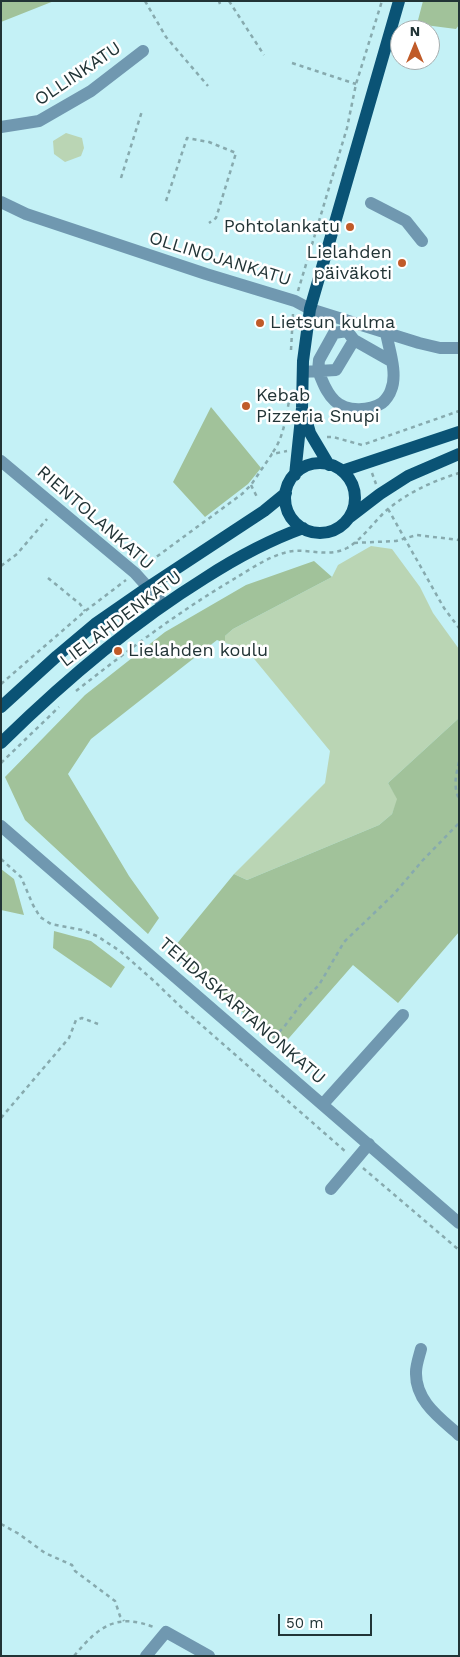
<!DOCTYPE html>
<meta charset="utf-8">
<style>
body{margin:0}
#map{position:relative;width:460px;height:1657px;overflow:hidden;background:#c4f1f6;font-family:"Work Sans",sans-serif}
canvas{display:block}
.frame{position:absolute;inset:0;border:2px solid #223436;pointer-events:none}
.north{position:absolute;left:390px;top:20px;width:50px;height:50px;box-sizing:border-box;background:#fff;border:1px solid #a7aeaf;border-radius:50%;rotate:0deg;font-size:14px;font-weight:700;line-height:20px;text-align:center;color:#223436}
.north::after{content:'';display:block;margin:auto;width:18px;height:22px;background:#c05b29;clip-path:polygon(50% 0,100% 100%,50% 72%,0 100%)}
.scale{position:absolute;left:278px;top:1614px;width:94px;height:22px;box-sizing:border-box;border:2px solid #223436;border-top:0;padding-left:6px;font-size:15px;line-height:18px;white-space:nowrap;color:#223436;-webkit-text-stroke:4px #fff;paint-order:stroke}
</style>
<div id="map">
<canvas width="460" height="1657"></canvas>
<div class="frame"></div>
<div class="north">N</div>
<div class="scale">50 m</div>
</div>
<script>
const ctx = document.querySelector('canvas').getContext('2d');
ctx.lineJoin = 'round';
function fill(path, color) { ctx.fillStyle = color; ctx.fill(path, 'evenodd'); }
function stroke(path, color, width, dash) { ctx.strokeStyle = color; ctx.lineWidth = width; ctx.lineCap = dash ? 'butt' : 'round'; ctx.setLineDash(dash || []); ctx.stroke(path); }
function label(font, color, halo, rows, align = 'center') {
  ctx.font = font + ' "Work Sans",sans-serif'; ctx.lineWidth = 5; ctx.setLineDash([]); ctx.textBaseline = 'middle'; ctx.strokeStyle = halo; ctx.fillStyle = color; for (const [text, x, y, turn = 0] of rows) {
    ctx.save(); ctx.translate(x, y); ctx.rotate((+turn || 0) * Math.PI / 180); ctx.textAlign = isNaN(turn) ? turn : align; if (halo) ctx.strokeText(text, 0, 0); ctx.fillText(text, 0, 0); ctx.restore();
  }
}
fill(new Path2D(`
 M66,133L82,138L84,148L81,156L65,162L54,154L53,141Z
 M371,546L392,549L420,587L433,613L459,649V718L388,783L398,799L392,814L379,825L247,880L234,874L325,783L330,751L246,649L225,643V636L233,629L332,577L338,565Z`), '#bad5b4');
fill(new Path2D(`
 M1,1H54L1,22Z
 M423,1H459V25L456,29L417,24Z
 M211,407L261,468L248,484L205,517L173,482Z
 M314,561L332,577L233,629L225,636V643L217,640L91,739L68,774L129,876L159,918L148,934L25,820L5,777L85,695L165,632L246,585Z
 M459,718V932L398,1003L353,965L282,1046L171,951L234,874L247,880L379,825L392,814L397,799L388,783Z
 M1,869L14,879L24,915L1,910Z
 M54,931L91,941L125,967L111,988L53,948Z`), '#a1c29a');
stroke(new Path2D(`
 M145,1L166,37L208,86
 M219,1L220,4
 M229,1L264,55
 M292,63L356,84
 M121,178L142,111
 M166,201L187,138L209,142L236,153L216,218L209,223
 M298,291L347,128L356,84L382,1
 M291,350L293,314
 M327,437H333L362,445L459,411
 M273,452C283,438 286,418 289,401
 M372,473L376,484
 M251,485L258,499
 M388,509L444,608L459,628
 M354,543L396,541L417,535L459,540
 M1,566L17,554L47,519
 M144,566L242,494L251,485L272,454L287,451
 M48,578L80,604L85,611
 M1,684L84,612L126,580
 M76,691C127,651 178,612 234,579C249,570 266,558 284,553C305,546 326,559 347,548C363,539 374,521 388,509C409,492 433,481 459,473
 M459,762C456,775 453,786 459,799
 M1,763L59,707
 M1,859L21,877L33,905L40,917L51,924L82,930L97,936L120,951L154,981L182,1008L346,1152
 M266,1041L274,1037L284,1027L305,999L319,985L344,942L394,894L423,860L459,823
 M1,1118L69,1038L76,1020L82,1018L98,1024
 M363,1168L459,1250
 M1,1524L19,1534L45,1553L72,1565L75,1571L115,1601L120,1616L124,1621
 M74,1656C99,1626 117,1612 156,1628`), '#87aaae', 2.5, [4, 4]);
stroke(new Path2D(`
 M1,127L39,121L91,91L143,51
 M1,202L26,214L206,274L295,301L310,309L419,343L440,348H459
 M371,203L406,221L422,241
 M354,340L336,370L318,371L319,360L334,333L347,331L354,340L391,361
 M303,372L318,371C323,382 326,393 335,401C346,412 370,411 382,403C385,401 390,394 391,390C398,374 389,349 386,333
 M1,461L135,573L163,604
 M1,826L459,1223
 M323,1104L403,1015
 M331,1189L369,1144
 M421,1349C419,1357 416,1365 416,1372C415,1401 440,1418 459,1435
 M146,1656L166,1632L209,1656`), '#7098b0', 12);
stroke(new Path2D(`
 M304,412L310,433L329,465
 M285 498a35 35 0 1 1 70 0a35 35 0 1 1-70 0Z
 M342,471L459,432
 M295,475L302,408L303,361L310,309L399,1
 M350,517L380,494L408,476L459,454
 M1,707L57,656L95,624L147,588L264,511L286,493
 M1,743C63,682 131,624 205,578C236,558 267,541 303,528`), '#0a5375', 12);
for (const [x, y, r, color] of [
 [350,227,5,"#c05b29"],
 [402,263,5,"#c05b29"],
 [260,323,5,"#c05b29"],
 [246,406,5,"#c05b29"],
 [118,651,5,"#c05b29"]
]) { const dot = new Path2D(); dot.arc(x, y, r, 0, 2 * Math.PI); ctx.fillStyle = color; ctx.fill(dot); stroke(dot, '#fff', 2); }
label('18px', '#223436', '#fff', [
 ["OLLINKATU",78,74,-34],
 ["OLLINOJANKATU",220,259,17],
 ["RIENTOLANKATU",95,518,41],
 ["LIELAHDENKATU",121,619,-37],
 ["TEHDASKARTANONKATU",242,1011,41]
]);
label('18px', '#223436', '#fff', [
 ["Pohtolankatu",340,227,"right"],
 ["Lielahden",392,253,"right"],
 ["päiväkoti",392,274,"right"],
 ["Lietsun kulma",270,323],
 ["Kebab",256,396],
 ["Pizzeria Snupi",256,417],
 ["Lielahden koulu",128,651]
], 'left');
</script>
